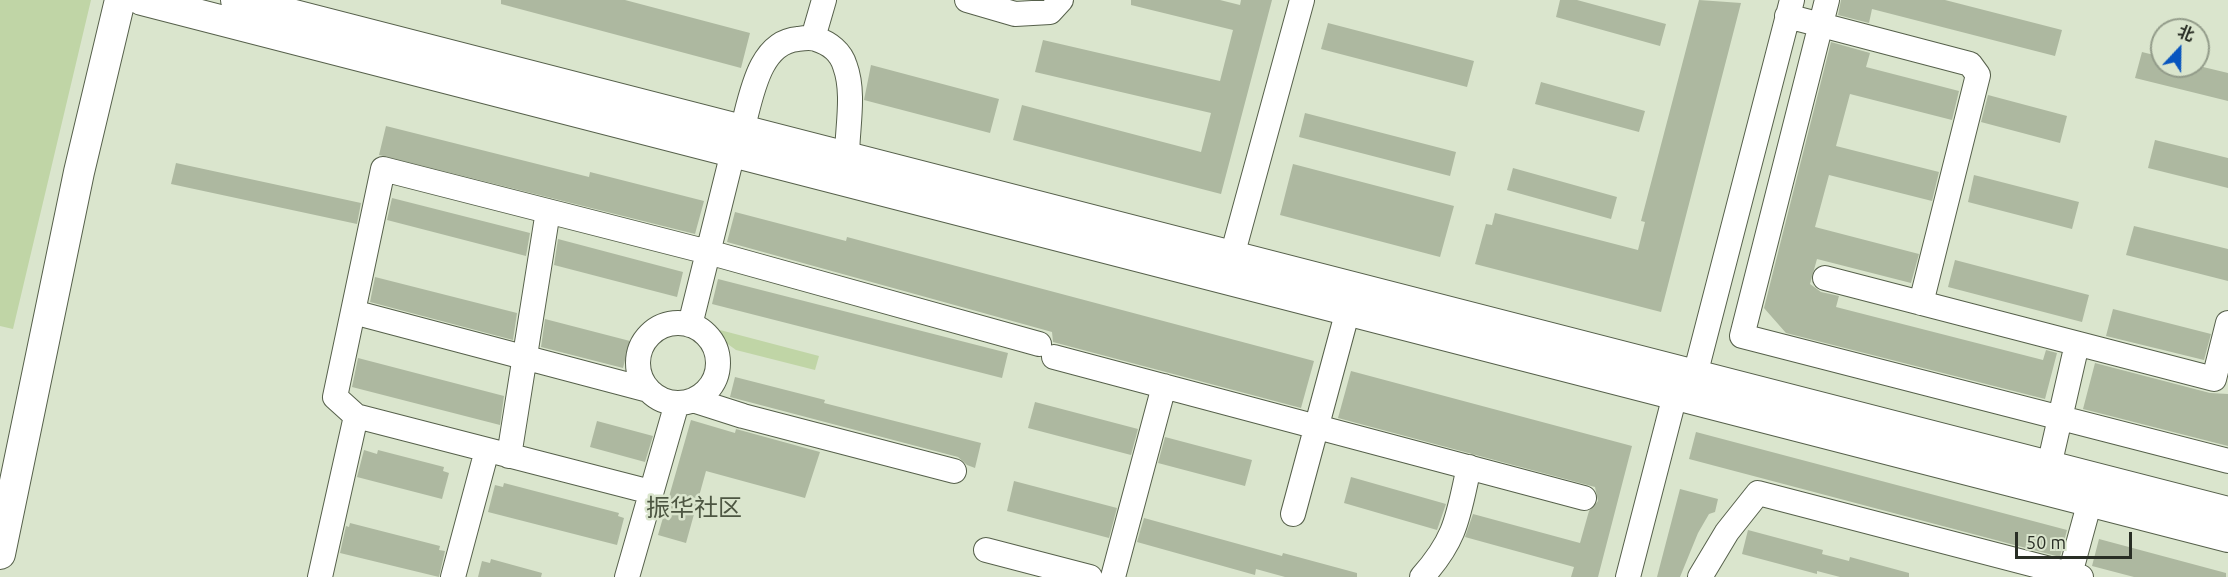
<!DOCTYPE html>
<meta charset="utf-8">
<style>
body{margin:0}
#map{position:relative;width:2228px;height:577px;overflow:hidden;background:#dae5cd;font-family:Ubuntu,"Noto Sans SC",sans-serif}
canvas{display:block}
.north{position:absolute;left:2150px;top:18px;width:60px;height:60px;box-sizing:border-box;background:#dae5cd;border:2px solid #939c8a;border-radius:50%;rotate:22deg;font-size:16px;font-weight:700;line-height:24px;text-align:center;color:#292e25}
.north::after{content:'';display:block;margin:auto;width:21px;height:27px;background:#0855bf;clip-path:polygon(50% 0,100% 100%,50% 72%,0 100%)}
.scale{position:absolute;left:2015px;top:532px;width:117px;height:27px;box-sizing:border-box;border:3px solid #292e25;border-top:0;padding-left:8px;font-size:18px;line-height:21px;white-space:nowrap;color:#292e25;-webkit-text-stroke:4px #dae5cd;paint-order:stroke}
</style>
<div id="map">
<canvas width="2228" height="577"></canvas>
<div class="north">北</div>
<div class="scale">50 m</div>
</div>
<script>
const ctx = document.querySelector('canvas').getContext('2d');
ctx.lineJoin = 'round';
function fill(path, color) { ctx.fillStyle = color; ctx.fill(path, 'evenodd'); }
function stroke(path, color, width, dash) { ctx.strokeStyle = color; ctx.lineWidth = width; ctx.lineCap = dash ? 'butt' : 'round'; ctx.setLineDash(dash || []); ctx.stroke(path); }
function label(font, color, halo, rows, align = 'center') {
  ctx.font = font + ' Ubuntu,"Noto Sans SC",sans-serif'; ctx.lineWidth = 5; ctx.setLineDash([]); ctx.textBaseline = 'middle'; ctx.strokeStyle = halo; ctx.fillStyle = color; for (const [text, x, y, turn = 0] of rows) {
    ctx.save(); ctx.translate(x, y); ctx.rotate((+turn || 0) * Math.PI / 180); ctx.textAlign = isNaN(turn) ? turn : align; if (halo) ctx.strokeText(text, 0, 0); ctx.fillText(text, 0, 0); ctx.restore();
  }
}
fill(new Path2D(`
 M0,0H91L13,329L0,326Z
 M720,330L819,356L815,370L736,350L718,337Z`), '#c0d5a6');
fill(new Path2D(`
 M501,0H625L750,33L741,68L501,4Z
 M1131,0H1220L1240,5L1241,0H1272L1221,194L1013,140L1022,105L1201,152L1211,113L1035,72L1043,40L1220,81L1233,30L1131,5Z
 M1560,0H1577L1666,24L1660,46L1556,17Z
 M1699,0L1741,3L1661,312L1475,264L1486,224L1492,225L1495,213L1638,250L1645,222L1641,221Z
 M1841,0H1945L2062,30L2055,56L1872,9L1869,23L1838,15Z
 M1328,23L1474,61L1467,87L1321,49Z
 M1831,42L1870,53L1866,67L1959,91L1952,120L1850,94L1836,146L1939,172L1932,201L1829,175L1815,227L1919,254L1911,283L1817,259L1810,284L1821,292L1839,296L1836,307L2043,360L2046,350L2057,353L2045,399L1786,333L1764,308Z
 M2142,52L2162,57V66H2199L2228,73V101L2135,78Z
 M871,65L999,99L990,133L864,100Z
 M1541,82L1645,111L1639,132L1535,104Z
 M1988,95L2067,116L2060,143L1981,122Z
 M1305,113L1456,152L1450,176L1299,137Z
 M386,126L589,177L590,172L704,201L695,234L379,155Z
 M2155,140L2228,158V188L2148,168Z
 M176,163L361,203L357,224L171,184Z
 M1293,164L1454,206L1440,257L1280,215Z
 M1513,168L1617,197L1611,219L1507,190Z
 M1974,175L2079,202L2072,229L1968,202Z
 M392,198L530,233L526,256L387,220Z
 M735,212L846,241L847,237L1314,361L1301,408L1053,342L1052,332L727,242Z
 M2134,226L2228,249V281L2126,255Z
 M558,239L683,272L677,297L554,265Z
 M1955,260L2089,295L2082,322L1948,287Z
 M375,277L517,313L513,340L370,302Z
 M718,279L1008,353L1002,378L712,304Z
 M2113,309L2211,334L2204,360L2106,336Z
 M545,319L630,341L623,368L541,347Z
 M358,358L504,396L500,425L352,387Z
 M2095,363L2210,393L2228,394V446L2083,409Z
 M1351,371L1632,446L1598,577H1571L1574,567L1465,537L1473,514L1580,543L1589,511L1598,501L1595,487L1338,418Z
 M735,377L825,400L824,403L981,443L975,468L967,465L958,457L730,397Z
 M1035,402L1138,429L1131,455L1028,428Z
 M691,420L735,433L736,429L820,452L805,498L706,471L686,543L658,535Z
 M597,421L653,436L645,462L590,447Z
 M1696,432L2067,530L2060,557L1689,459Z
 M1165,437L1252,460L1245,486L1158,463Z
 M364,450L377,454L378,450L444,467L443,471L449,473L442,499L357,477Z
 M1351,477L1446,504L1437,530L1344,503Z
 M1014,481L1117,508L1109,538L1007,511Z
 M504,483L619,513L618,516L624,518L617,545L488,512L495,485L503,487Z
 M1680,489L1718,499L1715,512L1709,514L1698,533L1680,577H1657Z
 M1144,518L1282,556L1283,553L1357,573V577H1285L1256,569L1255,575L1137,542Z
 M350,523L440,546L439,550L445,551L439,577L340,553L346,526L349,527Z
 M1748,530L1823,550L1822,554L1849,561L1850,557L1909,573V577H1840L1817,571V574L1742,554Z
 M2099,539L2226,573V577H2134L2092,566Z
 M491,559L542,573L541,577H478L482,561L490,563Z`), '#adb8a0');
const minor = new Path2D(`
 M967,0L1015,14L1050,12L1061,0
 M1827,0L1742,336L2228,461
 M1787,16L1970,64L1978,75L1921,303
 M813,38L824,0
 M742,130C751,99 758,42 798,39C804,38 810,37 816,39C829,43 841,52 845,66C855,93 847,129 847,157
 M1232,256L1302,0
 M1825,278L2214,379L2228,323
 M353,312L648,390
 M638 363a40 40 0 1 1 80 0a40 40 0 1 1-80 0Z
 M690,325L733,152
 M1054,357L1584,498
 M1695,375L1792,0
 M693,400L743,416L954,471
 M356,416L335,397L383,169L708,252L1039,344
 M509,456L548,211
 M2049,466L2077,344
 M1293,514L1348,310
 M986,550L1090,577
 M2070,574L2090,501
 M320,577L356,416L651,492
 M453,577L487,450
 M627,577L677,403
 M1113,577L1164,386
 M1422,577C1457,538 1458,516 1469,467
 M1628,577L1675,395
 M1700,577L1727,532L1758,493L2081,577`);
const major = new Path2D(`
 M142,0L2228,537
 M236,0L2228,512
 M0,554L79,172L120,0`);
stroke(minor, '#56604b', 26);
stroke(major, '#56604b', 32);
stroke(minor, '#fff', 24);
stroke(major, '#fff', 30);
label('24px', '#4d5642', '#dae5cd', [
 ["振华社区",694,508]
]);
</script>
